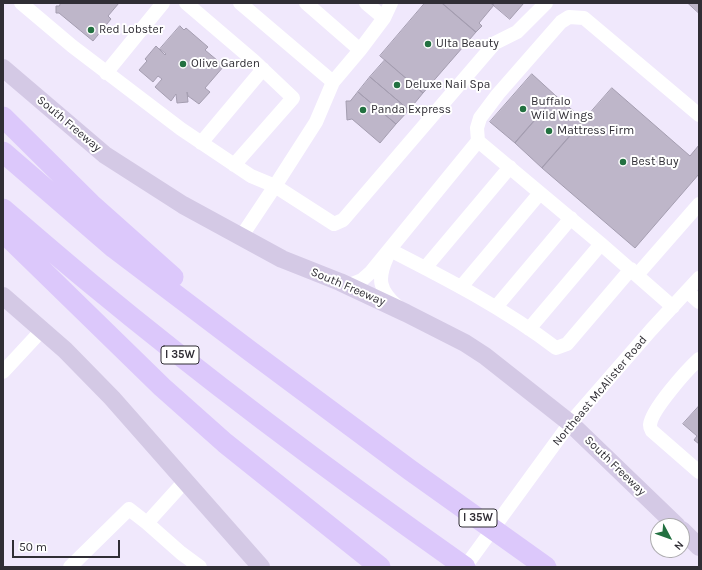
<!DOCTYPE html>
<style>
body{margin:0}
#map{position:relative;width:702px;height:570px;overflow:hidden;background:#f0e8fc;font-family:Karla,sans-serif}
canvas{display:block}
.frame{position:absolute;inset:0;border:4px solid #302e35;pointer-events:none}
.north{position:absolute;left:650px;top:518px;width:40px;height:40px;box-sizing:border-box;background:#fff;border:1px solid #acabae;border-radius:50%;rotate:131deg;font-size:11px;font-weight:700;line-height:16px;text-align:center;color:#302e35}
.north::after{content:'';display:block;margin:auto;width:14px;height:18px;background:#237141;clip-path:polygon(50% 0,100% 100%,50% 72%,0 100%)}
.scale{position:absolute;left:12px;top:540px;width:108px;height:18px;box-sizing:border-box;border:2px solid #302e35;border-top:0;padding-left:5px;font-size:12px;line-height:14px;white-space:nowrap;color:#302e35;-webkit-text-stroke:3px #fff;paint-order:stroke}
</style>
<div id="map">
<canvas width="702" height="570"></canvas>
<div class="frame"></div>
<div class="north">N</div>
<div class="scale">50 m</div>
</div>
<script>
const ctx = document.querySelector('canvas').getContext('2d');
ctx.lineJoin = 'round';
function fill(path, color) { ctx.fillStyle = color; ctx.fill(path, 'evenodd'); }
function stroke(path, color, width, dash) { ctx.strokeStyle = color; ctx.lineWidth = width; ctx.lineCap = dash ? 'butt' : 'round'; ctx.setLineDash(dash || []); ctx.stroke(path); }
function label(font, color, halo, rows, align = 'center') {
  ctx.font = font + ' Karla,sans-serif'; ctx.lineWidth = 4; ctx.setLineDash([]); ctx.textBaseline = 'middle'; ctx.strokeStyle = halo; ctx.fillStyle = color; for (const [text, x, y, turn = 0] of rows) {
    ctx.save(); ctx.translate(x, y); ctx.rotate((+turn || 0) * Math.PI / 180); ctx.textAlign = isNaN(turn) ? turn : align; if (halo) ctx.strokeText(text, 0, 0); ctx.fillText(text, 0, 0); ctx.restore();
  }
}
const building = new Path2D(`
 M61,3H119L108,16L111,19L93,41L59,13H56V6H59Z
 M425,3H442L476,32L423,93L380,56Z
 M442,3H491L494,5L479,23L482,26L476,32Z
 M491,3H524L510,19Z
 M688,3H699V13Z
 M180,26L184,30L186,28L208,47L205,50L224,66L205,88L210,92L199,104L188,96L187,92L188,102L177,103L176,94L171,101L155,87L162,79L158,76L153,82L139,70L147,61L145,59L156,46L165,55L166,54L160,49Z
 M385,60L423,93L409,110L370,77Z
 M532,74L556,96L515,143L490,122Z
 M370,77L409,110L396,124L358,92Z
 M612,88L690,156L699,145V174L635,248L542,168Z
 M358,92L396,124L380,143L352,119L347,120L346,101H350Z
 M556,96L584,120L542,168L515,143Z
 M699,406V444L694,440L697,436L683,424Z`);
fill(building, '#beb6c9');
stroke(building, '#a49db0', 1);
stroke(new Path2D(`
 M21,3L72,46L181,129L251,176L275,186L334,224L343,220L495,43L517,32L546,3
 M186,3L254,61L293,98L234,165
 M240,3L333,82
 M306,3L360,50
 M366,3L384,18
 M106,73L163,3
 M201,143L263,69
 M241,237L275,186L316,122L333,82L360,50L384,18L391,3
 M390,250C447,279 505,309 556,348L567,344L631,269
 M387,257C377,279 379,290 397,306
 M425,268L510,167
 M637,275L699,204
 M347,286L362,280L371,272L478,141
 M461,287L540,193
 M688,292L699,302
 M496,307L571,218
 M673,307L601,244L478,141L477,128L480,118L498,94L561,22L569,17L584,18L699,115
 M529,329L601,244
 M699,359C687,370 651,410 650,425C650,428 651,429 652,431L699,472
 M3,372L42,330
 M147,523L181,553L200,567
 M70,567L129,509L147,523L185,481
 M465,567L570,423L651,330L699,278`), '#fff', 14);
stroke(new Path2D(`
 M3,68L105,155L183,205L282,259L340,282L406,313L465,343L485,356L570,423L677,526
 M3,296L65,350L112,398L261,567
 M682,530L699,547`), '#d4c9e5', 18);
stroke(new Path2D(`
 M3,117L91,204L173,277
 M3,152L114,248L250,351L410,470L546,567
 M3,209C32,234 61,259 90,283C211,383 337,477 465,567
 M3,232L162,387L225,443L380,567`), '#dcc8fb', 21);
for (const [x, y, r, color] of [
 [91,30,4,"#237141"],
 [428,44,4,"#237141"],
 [183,64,4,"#237141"],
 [397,85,4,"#237141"],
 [523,109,4,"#237141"],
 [363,110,4,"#237141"],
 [549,131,4,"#237141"],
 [623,162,4,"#237141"]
]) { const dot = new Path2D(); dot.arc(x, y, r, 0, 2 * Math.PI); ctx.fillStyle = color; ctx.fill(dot); stroke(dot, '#fff', 1.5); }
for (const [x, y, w] of [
 [180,355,38],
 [478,518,38]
]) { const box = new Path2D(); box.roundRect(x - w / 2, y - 9, w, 18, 3); ctx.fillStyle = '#fff'; ctx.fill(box); stroke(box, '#302e35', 1); }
label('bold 11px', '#302e35', null, [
 ["I 35W",180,355],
 ["I 35W",478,518]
]);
label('12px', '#302e35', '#fff', [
 ["Red Lobster",99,30],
 ["Ulta Beauty",436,44],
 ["Olive Garden",191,64],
 ["Deluxe Nail Spa",405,85],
 ["Buffalo",531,102],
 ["Wild Wings",531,116],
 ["Panda Express",371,110],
 ["Mattress Firm",557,131],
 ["Best Buy",631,162]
], 'left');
label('12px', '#302e35', '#fff', [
 ["South Freeway",69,124,40],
 ["South Freeway",348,287,23],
 ["Northeast McAlister Road",600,391,-50],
 ["South Freeway",615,466,44]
]);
</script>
